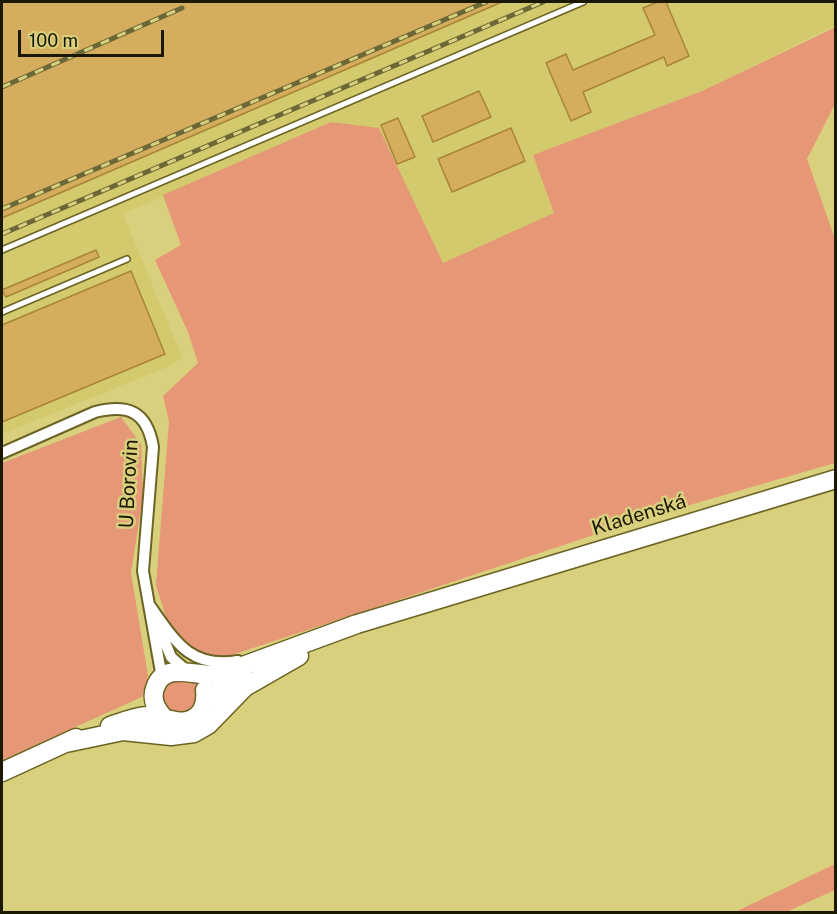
<!DOCTYPE html>
<meta charset="utf-8">
<style>
body{margin:0}
#map{position:relative;width:837px;height:914px;overflow:hidden;background:#d9d07d;font-family:"Public Sans",sans-serif}
canvas{display:block}
.frame{position:absolute;inset:0;border:3px solid #1b1801;pointer-events:none}
.scale{position:absolute;left:18px;top:30px;width:146px;height:27px;box-sizing:border-box;border:3px solid #1b1801;border-top:0;padding-left:8px;font-size:18px;line-height:21px;white-space:nowrap;color:#1b1801;-webkit-text-stroke:4px #d9d07d;paint-order:stroke}
</style>
<div id="map">
<canvas width="837" height="914"></canvas>
<div class="frame"></div>
<div class="scale">100 m</div>
</div>
<script>
const ctx = document.querySelector('canvas').getContext('2d');
ctx.lineJoin = 'round';
function fill(path, color) { ctx.fillStyle = color; ctx.fill(path, 'evenodd'); }
function stroke(path, color, width, dash) { ctx.strokeStyle = color; ctx.lineWidth = width; ctx.lineCap = dash ? 'butt' : 'round'; ctx.setLineDash(dash || []); ctx.stroke(path); }
function label(font, color, halo, rows, align = 'center') {
  ctx.font = font + ' "Public Sans",sans-serif'; ctx.lineWidth = 5; ctx.setLineDash([]); ctx.textBaseline = 'middle'; ctx.strokeStyle = halo; ctx.fillStyle = color; for (const [text, x, y, turn = 0] of rows) {
    ctx.save(); ctx.translate(x, y); ctx.rotate((+turn || 0) * Math.PI / 180); ctx.textAlign = isNaN(turn) ? turn : align; if (halo) ctx.strokeText(text, 0, 0); ctx.fillText(text, 0, 0); ctx.restore();
  }
}
fill(new Path2D(`
 M2,2H835V25L702,91L533,155L555,213L443,264L378,128L331,122L123,214L182,357L170,366L2,434Z`), '#d3c96d');
fill(new Path2D(`
 M834,28L835,104L807,159L835,239V463L648,517L220,659L200,653L177,638L168,624L156,585L169,421L163,396L198,363L188,332L155,260L181,245L163,195L331,122L379,128L443,263L554,213L533,155L702,91Z
 M121,417L141,444L143,496L131,573L148,676L142,697L2,760V463Z
 M170,680L195,682L198,686L196,710L176,716L164,707L161,692Z
 M835,864V890L786,912H735Z`), '#e69776');
const building = new Path2D(`
 M2,2H502L2,218Z
 M658,2H666L689,56L667,66L664,57L583,92L591,112L571,121L546,63L566,54L573,70L655,35L643,8Z
 M479,91L491,117L433,142L422,116Z
 M398,118L415,157L397,164L381,125Z
 M511,128L525,161L452,192L438,159Z
 M96,250L99,257L6,297L2,290Z
 M131,271L165,354L2,422V325Z`);
fill(building, '#d4ad5e');
stroke(building, '#a98537', 1.5);
const lane = new Path2D(`
 M2,250L583,2
 M2,312L127,259`);
const street = new Path2D(`
 M2,453L95,412C128,404 147,411 153,447L143,571L162,678
 M150,606C175,641 190,669 238,661
 M158,625L171,657L187,671`);
const primary = new Path2D(`
 M205,702L218,691L244,677
 M164,718C156,709 151,700 155,688C165,658 200,680 221,674L357,624L836,479
 M110,726C122,722 134,717 147,716C166,715 184,731 200,713C205,706 206,698 205,690
 M66,743L123,731L171,736L194,733L208,725L245,687L299,656
 M2,772L76,738`);
stroke(lane, '#6a6323', 8);
stroke(street, '#6a6323', 14);
stroke(primary, '#6a6323', 21);
stroke(lane, '#fff', 5);
stroke(street, '#fff', 10);
stroke(primary, '#fff', 18);
const rail = new Path2D(`
 M2,87L182,8
 M2,209L486,2
 M2,234L543,2`);
stroke(rail, '#6c6736', 5);
stroke(rail, '#d9d07d', 3, [9]);
label('20px', '#1b1801', '#d9d07d', [
 ["U Borovin",129,484,-87],
 ["Kladenská",639,515,-17]
]);
</script>
